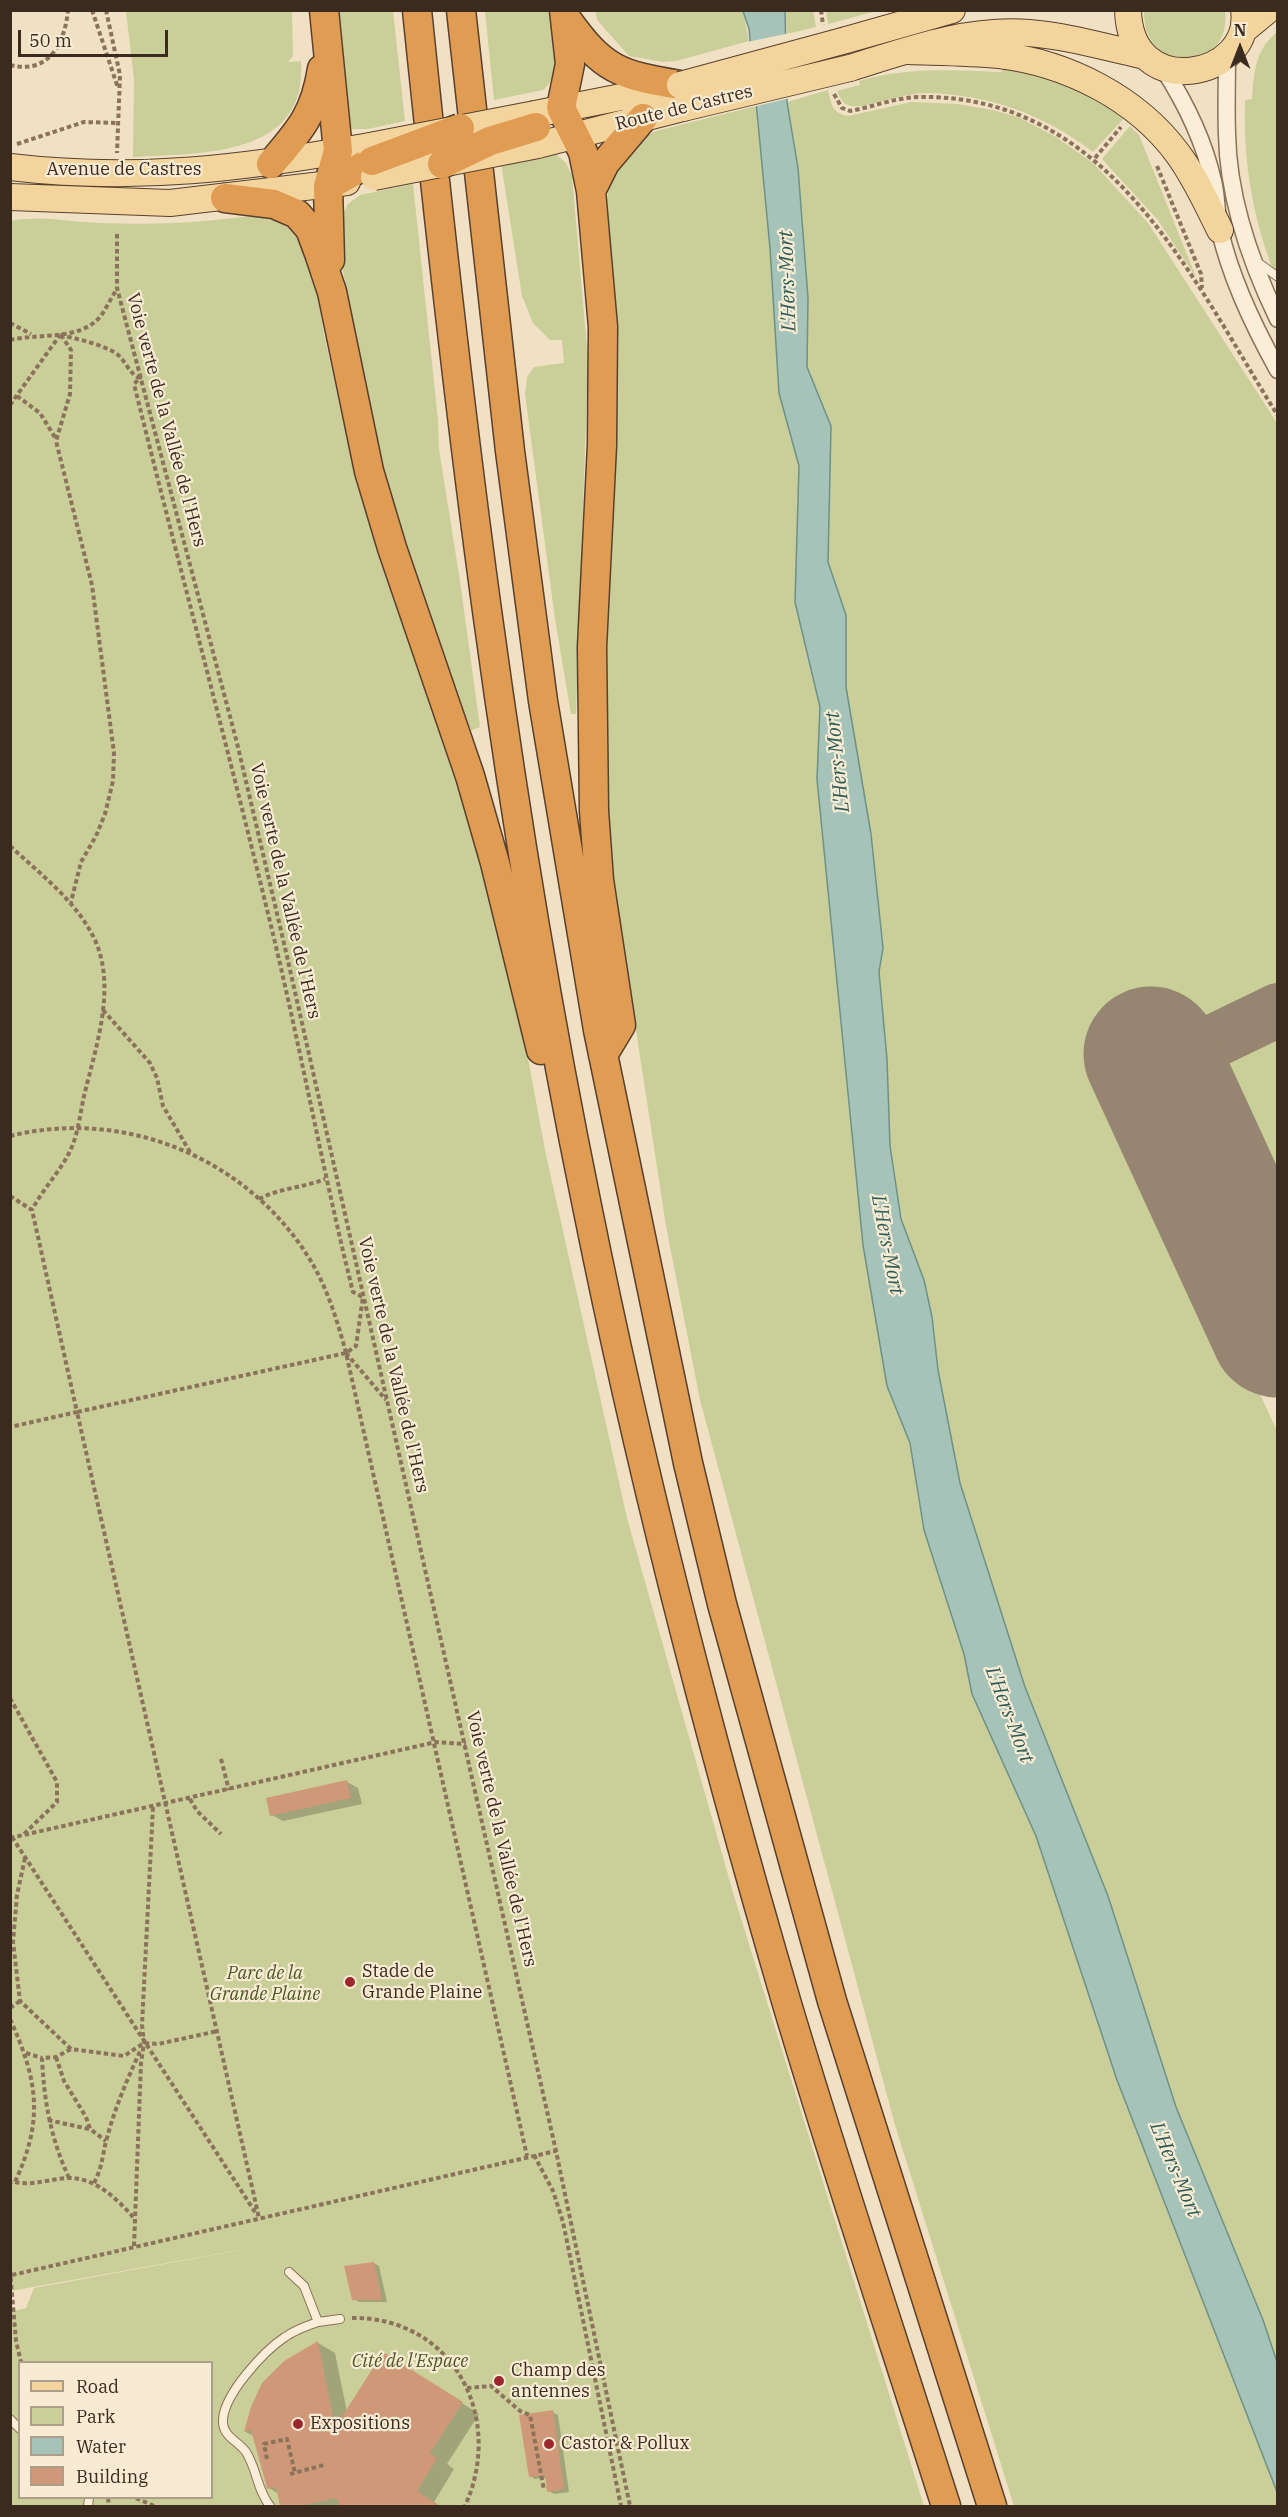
<!DOCTYPE html>
<meta charset="utf-8">
<style>
body{margin:0}
#map{position:relative;width:1288px;height:2517px;overflow:hidden;background:#f0e1c4;font-family:"IBM Plex Serif",serif}
canvas{display:block}
.frame{position:absolute;inset:0;border:12px solid #3b2b1e;pointer-events:none}
.legend{position:absolute;left:18px;top:2361px;width:195px;height:138px;box-sizing:border-box;background:#f7ebd4;border:2px solid #ac9e8b;margin:0;padding:8px 10px;list-style:none;font-size:18px;color:#3b2b1e}
.legend li{display:flex;align-items:center;gap:12px;height:30px}
.legend b{width:30px;border:2px solid #ac9e8b}
.north{position:absolute;left:1210px;top:18px;width:60px;height:60px;-webkit-text-stroke:4px #f7ebd4;paint-order:stroke;rotate:0deg;font-size:16px;font-weight:700;line-height:24px;text-align:center;color:#3b2b1e}
.north::after{content:'';display:block;margin:auto;width:21px;height:27px;background:#3b2b1e;clip-path:polygon(50% 0,100% 100%,50% 72%,0 100%)}
.scale{position:absolute;left:18px;top:30px;width:150px;height:27px;box-sizing:border-box;border:3px solid #3b2b1e;border-top:0;padding-left:8px;font-size:18px;line-height:21px;white-space:nowrap;color:#3b2b1e;-webkit-text-stroke:4px #f7ebd4;paint-order:stroke}
</style>
<div id="map">
<canvas width="1288" height="2517"></canvas>
<div class="frame"></div>
<ul class="legend">
<li><b style="height:8px;background:#f3d49c"></b>Road</li>
<li><b style="height:16px;background:#cace98"></b>Park</li>
<li><b style="height:16px;background:#a6c3b9"></b>Water</li>
<li><b style="height:16px;background:#cf9979"></b>Building</li>
</ul>
<div class="north">N</div>
<div class="scale">50 m</div>
</div>
<script>
const ctx = document.querySelector('canvas').getContext('2d');
ctx.lineJoin = 'round';
function fill(path, color) { ctx.fillStyle = color; ctx.fill(path, 'evenodd'); }
function stroke(path, color, width, dash) { ctx.strokeStyle = color; ctx.lineWidth = width; ctx.lineCap = dash ? 'butt' : 'round'; ctx.setLineDash(dash || []); ctx.stroke(path); }
function label(font, color, halo, rows, align = 'center') {
  ctx.font = font + ' "IBM Plex Serif",serif'; ctx.lineWidth = 4.5; ctx.setLineDash([]); ctx.textBaseline = 'middle'; ctx.strokeStyle = halo; ctx.fillStyle = color; for (const [text, x, y, turn = 0] of rows) {
    ctx.save(); ctx.translate(x, y); ctx.rotate((+turn || 0) * Math.PI / 180); ctx.textAlign = isNaN(turn) ? turn : align; if (halo) ctx.strokeText(text, 0, 0); ctx.fillText(text, 0, 0); ctx.restore();
  }
}
fill(new Path2D(`
 M826,10H877V11L828,24Z
 M126,11H292L293,56L288,62L301,61C308,158 201,153 133,157L134,79Z
 M335,11H393L405,121L368,129H349Z
 M485,11H548C554,35 565,72 543,90L494,100Z
 M595,11H743L749,41L676,61L663,62L629,56L598,21Z
 M785,11H813L816,27L787,34Z
 M1144,11H1225C1233,73 1142,77 1144,11Z
 M1277,32V280C1253,221 1243,163 1245,100L1252,99C1254,72 1255,50 1277,32Z
 M1006,67C1054,77 1084,90 1126,116L1093,152C1043,114 990,95 928,93C905,92 869,108 852,106C843,105 840,98 837,91L860,85L859,81C906,67 953,70 1001,72Z
 M828,90C831,105 833,114 849,116L911,102L957,104L993,110L1020,118L1056,137L1093,163L1148,223L1277,423V993L1111,1069L1277,1431V2362L1263,2320L1176,2107L1108,1896L1025,1687L960,1483L938,1370L932,1317L924,1280L901,1219L890,1146L887,1059L879,972L883,948L871,834L846,687V615L828,562L831,426L807,367L808,298L798,168L787,102Z
 M756,106L770,248L779,393L799,466L795,602L820,707L817,779L863,1245L887,1386L910,1443L924,1530L964,1654L972,1694L1036,1836L1117,2080L1277,2492V2506H1014L895,2125L700,1400L666,1226L615,893L609,829L604,691L616,335L606,208L610,174L633,143L656,131Z
 M1130,126L1139,135L1196,277L1157,219L1102,159Z
 M556,154L566,163L572,176L588,360L576,714H571L555,619L525,394L527,377L534,367L564,363L562,340H550L533,323L522,296L501,163Z
 M413,184L438,420L439,449L460,581L480,727L468,732L382,482L340,255L342,216L348,204L360,195Z
 M262,214L273,217L295,232L314,273L324,334L357,485L472,817L522,1026L545,1150L627,1518L734,1896L924,2506H11V2312L26,2308L34,2288L273,2244L11,2291V221C39,215 69,222 98,223C153,225 208,223 262,214ZM20,2362H212V2498H20Z
 M1277,1026V1223L1220,1098C1217,1046 1237,1046 1277,1026Z`), '#cace98');
const water = new Path2D(`
 M743,11H785L787,102L798,168L808,298L807,367L831,426L828,562L846,615V687L871,834L883,948L879,972L887,1059L890,1146L901,1219L924,1280L932,1317L938,1370L960,1483L1025,1687L1108,1896L1176,2107L1263,2320L1277,2362V2492L1117,2080L1036,1836L972,1694L964,1654L924,1530L910,1443L887,1386L863,1245L817,779L820,707L795,602L799,466L779,393L770,248L749,29Z`);
fill(water, '#a6c3b9');
stroke(water, '#6d9187', 1.5);
fill(new Path2D(`
 M790,33V98L753,107L747,42Z`), '#f0e1c4');
fill(new Path2D(`
 M347,1782L358,1788L362,1804L283,1821L272,1815Z
 M374,2263L379,2266L387,2302H359L354,2299Z
 M318,2343L335,2353L347,2412L401,2364L479,2414L447,2464L454,2469L434,2502L440,2506H282L279,2494L269,2488L255,2437L246,2432L258,2394Z
 M552,2412L558,2415L569,2492L554,2494L549,2491L547,2478L535,2479L530,2476Z`), '#0003');
stroke(new Path2D(`
 M1176,1109L1174,1077L1187,1054L1278,1010`), '#968671', 54);
stroke(new Path2D(`
 M1151,1054L1278,1330`), '#968671', 135);
fill(new Path2D(`
 M347,1780L351,1798L270,1816L266,1798Z
 M374,2262L382,2300H352L344,2266Z
 M318,2341L335,2428L383,2352L463,2402L430,2453L437,2458L417,2491L440,2506H339L337,2498L299,2506H280L276,2487L267,2489L266,2484L251,2430L244,2432L251,2407L262,2383L284,2361Z
 M553,2410L564,2489L547,2492L545,2475L529,2477L519,2415Z`), '#cf9979');
const lane = new Path2D(`
 M1256,261L1278,277
 M318,2322L340,2319
 M10,2419L20,2429
 M88,2506L89,2498
 M270,2506C257,2490 257,2469 246,2452C239,2441 222,2437 223,2420C224,2394 264,2351 285,2337C295,2330 306,2326 318,2322L304,2286L289,2272`);
const street = new Path2D(`
 M1227,56C1227,82 1226,108 1227,134C1228,196 1251,263 1278,319
 M1163,68C1185,102 1204,141 1213,181C1217,197 1216,214 1220,231C1231,279 1254,327 1278,370`);
const primary = new Path2D(`
 M1128,10C1130,103 1254,79 1244,10
 M1245,29L1268,10
 M846,40L952,10
 M908,51C938,52 969,52 999,55C1067,63 1137,98 1178,154C1195,177 1207,204 1220,230
 M850,68C908,50 968,28 1029,33C1067,36 1104,47 1141,55
 M535,114L677,86
 M538,145L683,108
 M10,167C138,182 245,168 370,146
 M10,197L170,203L347,182`);
const highway = new Path2D(`
 M324,10L338,151L328,186L330,260
 M417,10C458,411 506,812 587,1206C641,1475 710,1741 787,2004C837,2172 893,2339 946,2506
 M461,10L510,451L543,701L598,1030L688,1463L722,1604L832,2001L992,2506
 M564,10L570,64L561,108L583,152L591,191
 M566,18C603,70 619,75 680,85
 M271,164C300,130 315,114 322,69
 M328,186L372,161
 M225,198L274,204L297,214L310,229L320,256L332,292L369,471L392,548L470,776L495,863L541,1050
 M603,1055L621,1025L599,880L594,811L592,647L602,445L603,327L591,191L605,163L643,118`);
stroke(lane, '#8b725a', 10);
stroke(street, '#8b725a', 19);
stroke(primary, '#59402e', 28);
stroke(highway, '#59402e', 31);
stroke(new Path2D(`
 M92,10L118,88
 M106,10L120,75L117,153
 M821,10L823,25
 M10,65C49,75 65,43 68,10
 M834,94L842,108L850,111C872,107 895,98 917,97C1109,93 1191,277 1278,416
 M17,144L84,122L117,123
 M1095,158L1121,127
 M1157,166L1201,274L1202,288
 M117,234V288L237,743L286,952L556,2151L630,2506
 M10,323L31,334
 M60,335C78,339 97,343 114,352C125,358 129,375 140,378L134,384C179,566 228,748 272,930C301,1050 323,1172 353,1292L363,1297L356,1346L346,1353L77,1412L259,2218
 M61,335L71,350L70,394L56,441L92,585L114,753L113,781L105,814L96,836L81,862L71,902
 M10,340C39,333 79,341 100,317C106,309 111,298 117,289
 M17,396L40,413L56,439
 M10,405L60,335
 M10,846C40,874 74,899 93,936C118,985 96,1046 84,1096C80,1114 78,1136 69,1153C59,1173 42,1190 32,1210
 M103,1010L150,1063L157,1078L163,1106L190,1152
 M10,1136C127,1107 251,1160 312,1263C328,1290 338,1323 346,1353L527,2156
 M10,1196L32,1210L77,1412L10,1427
 M259,1199C279,1188 303,1188 325,1179
 M346,1353L386,1400
 M10,1698L57,1782V1802L24,1834
 M221,1759L229,1790
 M190,1799L197,1811L221,1834
 M12,1837L257,2215
 M10,1838L436,1742L466,1744
 M25,1858L17,1895L13,1942L20,2001L71,2049L124,2056L144,2043L158,2044L218,2031
 M10,2008L20,2001
 M10,2019C38,2081 44,2119 15,2182H10
 M26,2053L42,2058
 M56,2057L64,2081L86,2117L90,2129L106,2141
 M48,2120L89,2129
 M534,2155L553,2191L563,2222L621,2506
 M69,2178C51,2139 44,2102 42,2058L56,2057L71,2049
 M15,2182C33,2186 50,2179 67,2178C95,2177 116,2198 134,2218
 M94,2183C103,2166 102,2155 107,2138C115,2107 128,2078 141,2049
 M134,2246L141,2063L144,2043L142,2025L153,1807
 M10,2270L16,2341L21,2362
 M12,2275L556,2151
 M352,2318C454,2317 505,2418 465,2506
 M467,2388L491,2386L520,2411L530,2415L544,2490
 M267,2459L264,2444L287,2439L295,2473
 M290,2474L324,2465
 M108,2498L109,2506
 M136,2498L154,2506`), '#8b725a', 4, [4.5, 3]);
stroke(lane, '#faeed8', 8);
stroke(street, '#faeed8', 16);
stroke(primary, '#f3d49c', 26);
stroke(highway, '#e19c53', 28);
const primaryBridge = new Path2D(`
 M680,85L846,40
 M683,108L850,68
 M370,146L535,114
 M374,177L538,145`);
const highwayBridge = new Path2D(`
 M372,161L460,128
 M442,164L490,141L536,127`);
stroke(primaryBridge, '#59402e', 28, []);
stroke(highwayBridge, '#59402e', 31, []);
stroke(primaryBridge, '#f3d49c', 26);
stroke(highwayBridge, '#e19c53', 28);
for (const [x, y, r, color] of [
 [350,1982,6,"#9c282e"],
 [499,2381,6,"#9c282e"],
 [298,2424,6,"#9c282e"],
 [549,2444,6,"#9c282e"]
]) { const dot = new Path2D(); dot.arc(x, y, r, 0, 2 * Math.PI); ctx.fillStyle = color; ctx.fill(dot); stroke(dot, '#f7ebd4', 2); }
label('18px', '#3b2b1e', '#f7ebd4', [
 ["Route de Castres",684,108,-14],
 ["Avenue de Castres",124,170],
 ["Voie verte de la Vallée de l'Hers",166,420,75],
 ["Voie verte de la Vallée de l'Hers",285,891,77],
 ["Voie verte de la Vallée de l'Hers",393,1365,77],
 ["Voie verte de la Vallée de l'Hers",501,1839,77]
]);
label('18px', '#3b2b1e', '#f7ebd4', [
 ["Stade de",362,1972],
 ["Grande Plaine",362,1993],
 ["Champ des",511,2371],
 ["antennes",511,2392],
 ["Expositions",310,2424],
 ["Castor & Pollux",561,2444]
], 'left');
label('italic 18px', '#4d5824', '#f7ebd4', [
 ["Parc de la",265,1974],
 ["Grande Plaine",265,1995],
 ["Cité de l'Espace",410,2362]
]);
label('italic 20px', '#2d5b56', '#f7ebd4', [
 ["L'Hers-Mort",788,281,-92],
 ["L'Hers-Mort",838,762,-96],
 ["L'Hers-Mort",887,1245,79],
 ["L'Hers-Mort",1009,1715,69],
 ["L'Hers-Mort",1175,2170,67]
]);
</script>
